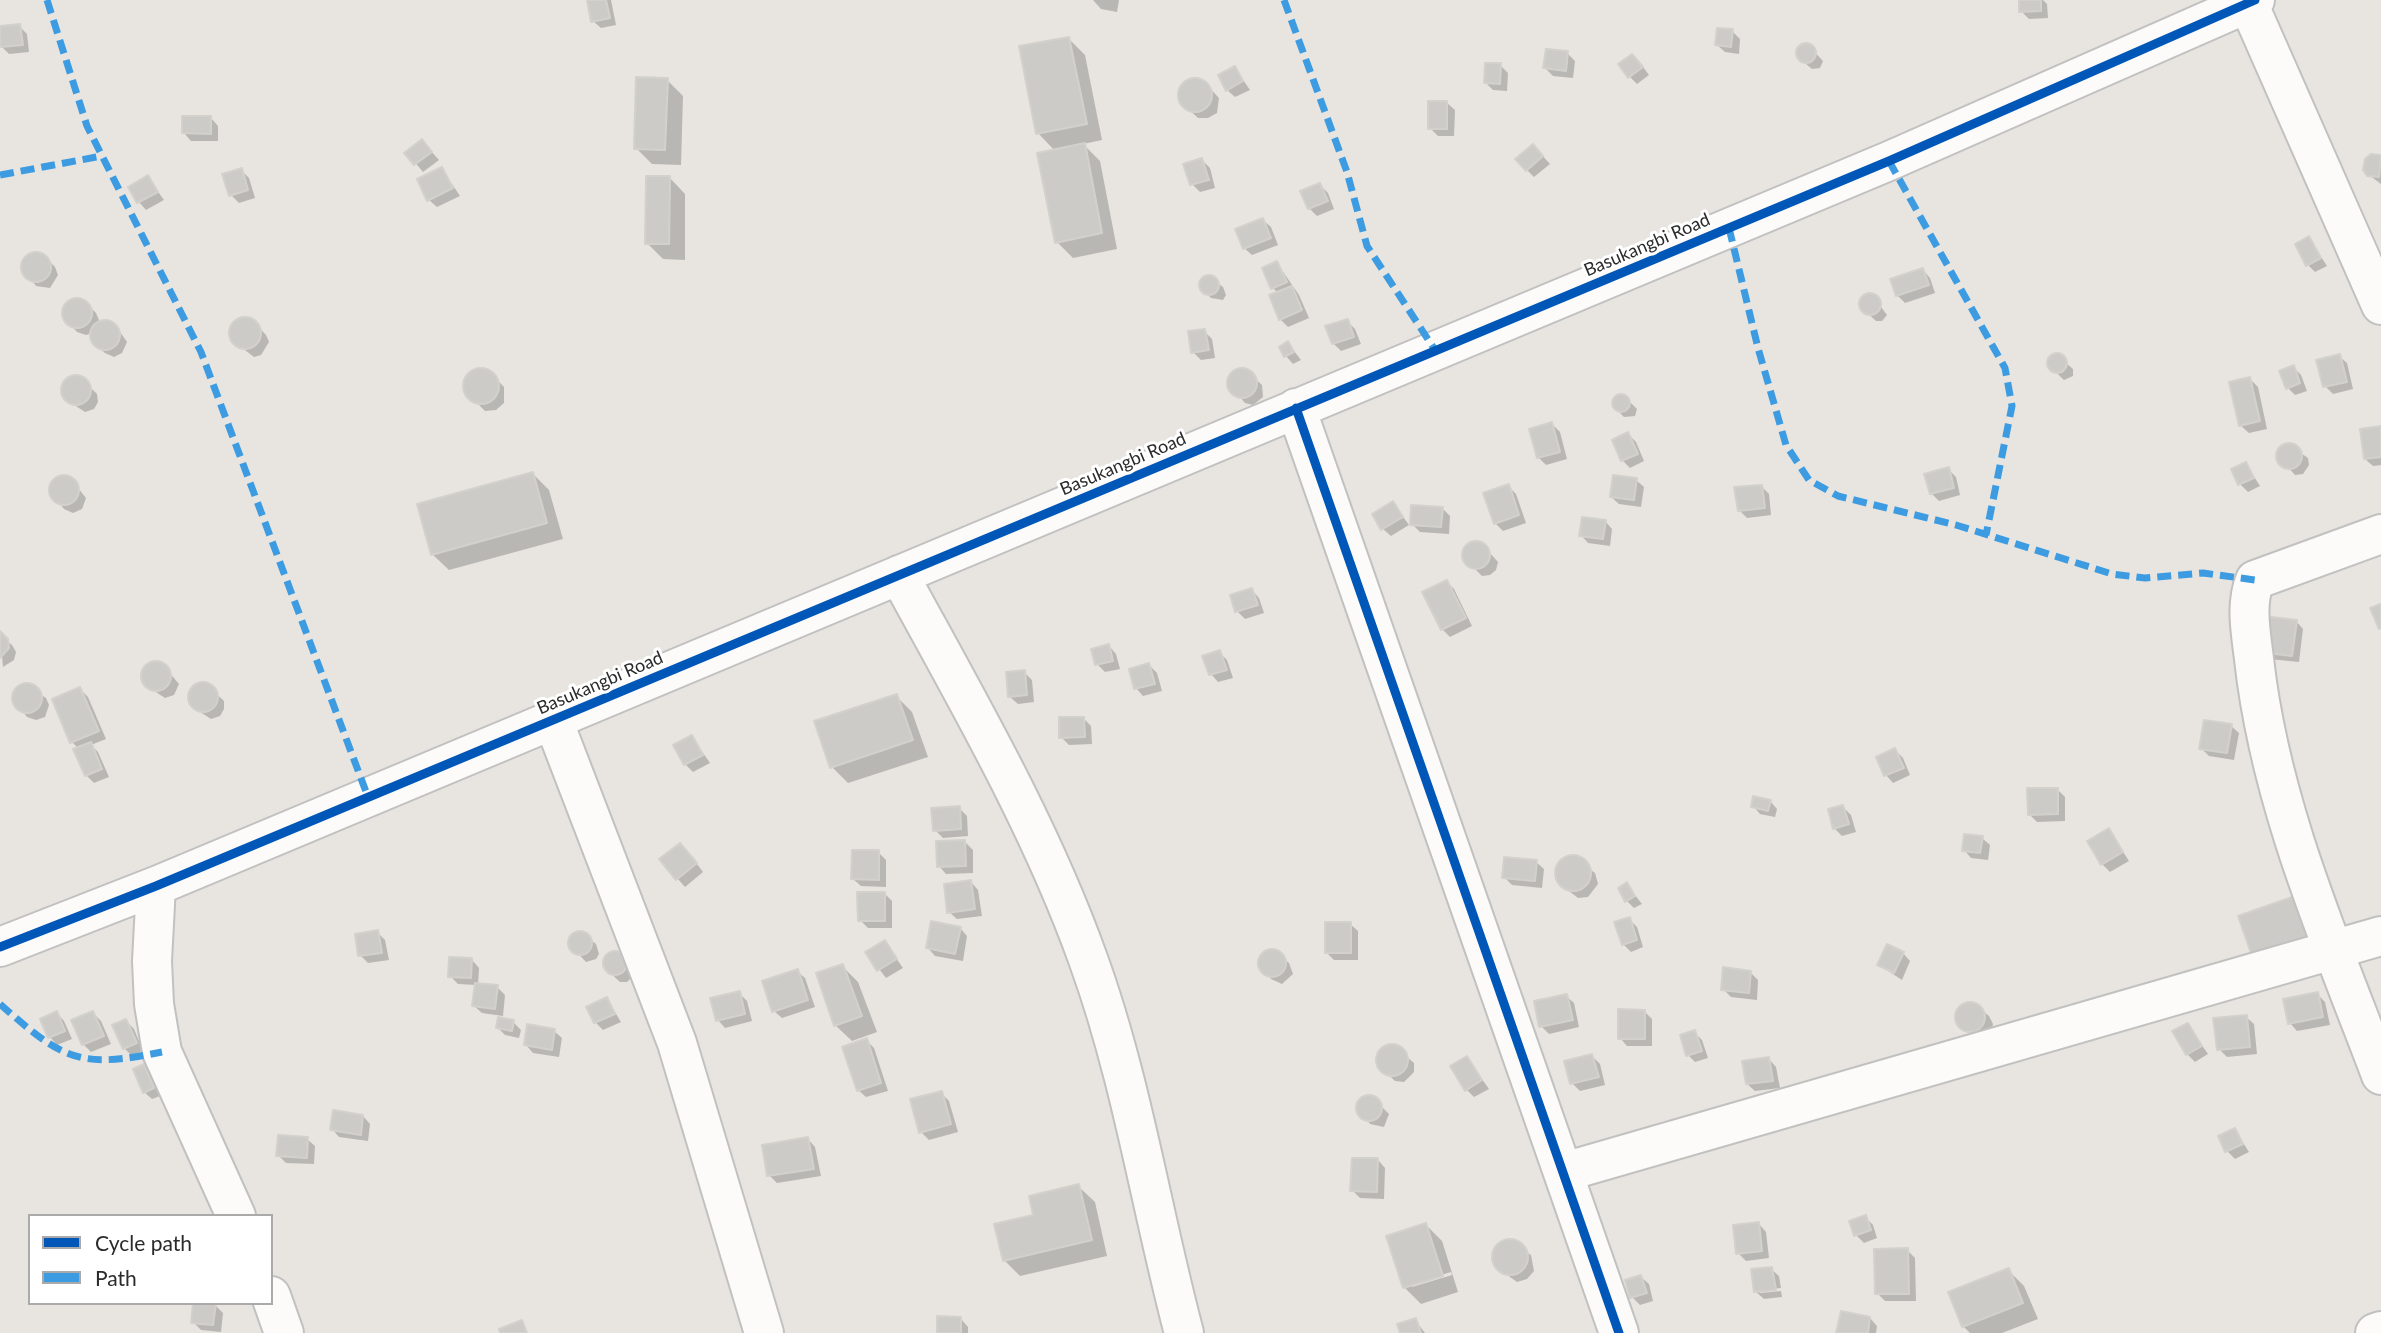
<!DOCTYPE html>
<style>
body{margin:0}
#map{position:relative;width:2381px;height:1333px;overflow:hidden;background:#e8e5e0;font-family:Lato,sans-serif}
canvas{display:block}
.legend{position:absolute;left:28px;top:1214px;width:245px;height:91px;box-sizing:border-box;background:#fff;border:2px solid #aaa;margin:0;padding:9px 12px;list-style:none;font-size:21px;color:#2a2a2a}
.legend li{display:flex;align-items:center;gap:14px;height:35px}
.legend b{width:35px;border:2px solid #aaa}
</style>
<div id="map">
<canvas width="2381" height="1333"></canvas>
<ul class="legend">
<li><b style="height:9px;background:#0057b8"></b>Cycle path</li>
<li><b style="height:9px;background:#3d9ce1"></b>Path</li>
</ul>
</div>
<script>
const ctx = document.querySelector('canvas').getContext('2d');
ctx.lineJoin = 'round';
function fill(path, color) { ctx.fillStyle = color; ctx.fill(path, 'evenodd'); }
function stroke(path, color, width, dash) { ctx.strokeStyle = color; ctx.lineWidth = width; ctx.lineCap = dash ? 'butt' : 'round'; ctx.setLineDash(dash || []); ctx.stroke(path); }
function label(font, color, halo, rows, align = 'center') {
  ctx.font = font + ' Lato,sans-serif'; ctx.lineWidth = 6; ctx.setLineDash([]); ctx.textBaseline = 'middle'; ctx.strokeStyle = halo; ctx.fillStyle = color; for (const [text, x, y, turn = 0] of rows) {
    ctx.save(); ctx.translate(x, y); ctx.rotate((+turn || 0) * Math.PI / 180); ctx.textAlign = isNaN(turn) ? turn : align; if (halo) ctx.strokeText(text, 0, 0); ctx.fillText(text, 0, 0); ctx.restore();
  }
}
fill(new Path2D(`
 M589,0H611L616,25L601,28L593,21Z
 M1093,0H1119L1117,12L1101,9Z
 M2021,0H2043L2047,4L2048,18L2029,19L2021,11Z
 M19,26L27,34L29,52L9,54L1,46L0,28Z
 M1732,31L1740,39L1739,54L1725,52L1717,45Z
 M1069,39L1085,55L1102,140L1083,144L1100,161L1117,249L1073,258L1057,242L1055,151L1038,133Z
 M1807,44L1823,61L1820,68L1812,69L1799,58L1798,50Z
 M1567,53L1575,61L1573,78L1553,76L1545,68Z
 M1640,63L1649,75L1637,84L1629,76Z
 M1500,65L1508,73L1507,91L1493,90L1486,83Z
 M1235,68L1250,90L1235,97L1227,90Z
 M667,80L683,96L681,165L652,164L636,148Z
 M1193,80L1203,81L1219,98L1217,113L1208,118H1198L1182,103L1181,88Z
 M1447,103L1455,110L1454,136H1438L1430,128Z
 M211,118L218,126V141H191L184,133Z
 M422,141L439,160L423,172L407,153Z
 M1540,153L1550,164L1534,177L1527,170Z
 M2376,155L2381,157V184L2369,175Z
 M1202,160L1210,168L1215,188L1200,192L1192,184Z
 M442,169L460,196L437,207L429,200Z
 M241,170L249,178L255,198L239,203L231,195Z
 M669,177L685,194V260L663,259L647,243Z
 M148,178L164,200L146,210L139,202Z
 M1320,185L1328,193L1334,209L1317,216L1309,208Z
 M1263,220L1271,227L1278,245L1252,255L1244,248Z
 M2309,238L2327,266L2315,272L2307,264Z
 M35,254L47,259L55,267L58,275L50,288L36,286L23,269L27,257Z
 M1277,263L1299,295L1309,318L1288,327L1280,319L1278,293L1273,288Z
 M1923,270L1930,278L1935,293L1905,303L1897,295Z
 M1210,277L1223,287L1226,295L1223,300L1211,298L1203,290L1202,283Z
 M1873,296L1887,315L1882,321H1876L1861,307L1865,297Z
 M76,300L88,305L96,313L99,320L97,326L104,321L112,323L120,332L127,342L122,353L114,357L105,353L96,345L92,333L86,335L77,332L69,323L64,315L68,302Z
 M238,321H253L266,335L269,342L261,355L254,357L233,341L232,326Z
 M1347,321L1355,329L1361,344L1341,351L1333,343Z
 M1204,331L1212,339L1215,358L1201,360L1193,352Z
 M1288,343L1301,360L1293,364L1286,356Z
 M2057,355L2073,369V376L2064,380L2049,366L2048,361Z
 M2339,356L2347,363L2353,389L2333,394L2325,386Z
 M2293,367L2301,375L2307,391L2295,395L2288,388Z
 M476,369L488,370L504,387V403L496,410L485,411L465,391L467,376Z
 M1239,370L1247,371L1262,385L1263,397L1253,405L1245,403L1229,384L1231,376Z
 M80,377L97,394L98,402L94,409L85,412L68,401L63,388L68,380Z
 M2250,379L2258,387L2267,429L2249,433L2241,426Z
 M1618,396L1625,397L1637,409L1635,416L1624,417L1616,409L1615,399Z
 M1552,424L1560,432L1567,459L1546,465L1538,457Z
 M2381,428V465L2373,466L2365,459Z
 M1628,434L1636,442L1644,461L1630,468L1622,460Z
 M2289,445L2308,458L2309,465L2303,474L2295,475L2278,456L2282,447Z
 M2246,464L2260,486L2248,492L2240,484Z
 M1948,469L1956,477L1960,495L1939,501L1931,493Z
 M533,474L549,490L563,539L449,570L432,554Z
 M63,477L71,479L86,498L82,509L73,513L64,509L51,493L55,480Z
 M1636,480L1644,487L1641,507L1619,504L1611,497Z
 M1508,486L1516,494L1526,523L1503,531L1495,523Z
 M1761,486L1769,494L1771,515L1747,518L1739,510Z
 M1393,503L1409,525L1391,536L1383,529Z
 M1442,508L1450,516L1449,534L1420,532L1412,524Z
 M1605,521L1612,529L1610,546L1588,543L1581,535Z
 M1473,543H1481L1498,562L1496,570L1490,575L1482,576L1464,558V551Z
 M1447,582L1454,589L1472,626L1450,637L1442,629Z
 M1252,590L1259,598L1264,613L1245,619L1237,611Z
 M2296,621L2303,629L2299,662L2269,659Z
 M0,635L12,645L16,652L14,660L3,667Z
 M1109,646L1116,654L1120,669L1105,672L1097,664Z
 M1219,652L1227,660L1233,678L1218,682L1211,674Z
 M155,663L163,665L179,684L174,695L165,698L148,687L143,678L144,670Z
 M1149,665L1157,673L1162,691L1143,696L1136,688Z
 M1024,672L1032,680L1034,702L1018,704L1010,697Z
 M206,684L224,701V709L220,716L211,719L194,708L189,695L194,687Z
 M26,685L46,698L49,705L45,717L36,720L27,717L14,700L15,692Z
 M80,689L88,697L106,739L91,745L98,752L109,777L94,783L86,775L79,749L72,742Z
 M896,696L912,712L928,757L848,783L832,767Z
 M1083,718L1091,726L1092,744L1069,745L1061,737Z
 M2231,726L2239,733L2234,760L2209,756L2201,748Z
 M692,737L710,763L693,772L685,764Z
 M1895,750L1903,758L1910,775L1893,783L1886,775Z
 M2057,789L2065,797V821L2037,822L2029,814Z
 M1770,801L1777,809L1775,817L1760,814L1753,806Z
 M1843,807L1851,815L1856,832L1842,836L1834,828Z
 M959,808L967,816L968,836L943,838L935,830Z
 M2109,830L2129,861L2110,872L2102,864Z
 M1982,838L1990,845L1988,860L1971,858L1964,850Z
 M965,842L973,850V873L946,874L939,866Z
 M688,852L703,872L685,887L661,860Z
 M878,852L886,860V887L861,886L853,879Z
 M1573,857L1595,873L1598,884L1588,897L1578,898L1560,884L1557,868L1563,860Z
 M1536,862L1544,869L1542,888L1512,885L1504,877Z
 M971,882L978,890L982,916L957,919L949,912Z
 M1627,885L1642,904L1634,908L1627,901Z
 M884,893L892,901V928H868L860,920Z
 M1629,919L1637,927L1643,947L1631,952L1623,944Z
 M1350,924L1358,931V960H1334L1326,952Z
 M960,928L967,936L963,961L935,956L928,948Z
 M377,932L385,940L389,960L368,963L360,955Z
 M582,933L596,944L599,954L596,959L586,962L571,946L570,940Z
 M885,942L903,968L886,978L867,953Z
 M1273,951L1289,963L1293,974L1282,984L1271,979L1260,963L1265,953Z
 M610,953H617L625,960L634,975L627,982H620L606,969L604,962Z
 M1903,953L1910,961L1902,980L1879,965Z
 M472,960L479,968L478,985L497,987L505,995L503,1016L482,1013L474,1006L476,985L458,984L450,976Z
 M842,966L858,982L877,1032L852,1041L835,1025Z
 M797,971L805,978L815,1007L782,1018L774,1011Z
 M1751,973L1758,980L1757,1000L1731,997L1723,989Z
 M739,993L747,1001L752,1021L725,1028L718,1020Z
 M2317,994L2325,1002L2330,1025L2297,1031L2290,1023Z
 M1566,996L1574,1003L1579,1027L1549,1034L1541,1026Z
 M607,999L621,1022L603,1030L595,1022Z
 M1973,1003L1989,1016L1993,1024L1991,1032L1977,1039L1961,1026L1957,1018L1958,1010L1964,1004Z
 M1644,1011L1652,1019V1046H1627L1620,1038Z
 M57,1013L64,1021L72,1039L57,1045L50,1037Z
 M93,1013L101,1021L111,1044L91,1052L83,1044Z
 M2246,1017L2254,1024L2257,1054L2227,1057L2219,1049Z
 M126,1021L134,1029L143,1051L132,1056L124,1048Z
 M513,1022L521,1030L519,1038L505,1035L497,1027Z
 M2188,1025L2208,1054L2195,1062L2187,1054Z
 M554,1031L562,1038L559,1057L533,1053L526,1045Z
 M1694,1032L1702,1040L1708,1058L1695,1062L1688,1055Z
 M866,1040L874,1048L888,1091L866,1097L858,1090Z
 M1394,1046L1414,1063V1072L1404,1082L1395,1081L1379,1066V1053Z
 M1592,1056L1600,1064L1605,1085L1580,1091L1572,1083Z
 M1467,1058L1489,1089L1474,1097L1467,1090Z
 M1769,1059L1776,1067L1780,1088L1755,1091L1747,1084Z
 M143,1066L151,1074L160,1096L152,1099L144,1092Z
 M941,1093L949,1101L958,1132L929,1140L921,1132Z
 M1371,1096L1389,1114L1384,1127L1370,1124L1358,1109L1359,1103Z
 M363,1116L370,1124L368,1141L339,1137L332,1129Z
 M2235,1130L2249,1152L2235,1159L2227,1151Z
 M307,1139L315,1146L314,1164L286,1163L278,1155Z
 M808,1139L815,1147L821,1176L777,1183L769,1175Z
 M1378,1160L1385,1168L1384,1199L1360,1198L1352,1190Z
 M1078,1186L1095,1202L1107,1256L1020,1276L1004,1260L1036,1216Z
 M1865,1217L1873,1225L1877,1238L1864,1243L1856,1235Z
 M1759,1224L1766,1232L1769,1258L1746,1261L1738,1253Z
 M1426,1225L1442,1241L1458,1292L1421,1304L1404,1287ZM1451,1272L1452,1275L1412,1287V1284Z
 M1508,1241L1531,1255L1534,1271L1527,1279L1517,1282L1499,1269L1494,1254L1499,1245Z
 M1907,1250L1915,1258L1916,1301H1885L1877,1293Z
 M1771,1269L1779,1276L1781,1288L1760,1290V1293L1781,1291L1782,1297L1764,1299L1756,1292Z
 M2008,1270L2024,1286L2038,1319L2002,1333H1970L1963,1326Z
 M1641,1277L1649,1284L1653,1301L1640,1305L1632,1297Z
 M215,1305L223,1313L221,1332L201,1330L193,1322Z
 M1870,1318L1877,1326L1876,1333H1838Z
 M961,1319L968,1327V1333H938Z
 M1415,1320L1425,1333H1401Z`), '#0003');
const building = new Path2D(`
 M587,0H606L610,18L591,22Z
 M2019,0H2041V11L2019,12Z
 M20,24L23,45L0,47V26Z
 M1717,28L1733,29L1731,47L1715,45Z
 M1069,37L1087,124L1036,134L1019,46Z
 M1796 53a10 10 0 1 1 20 0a10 10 0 1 1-20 0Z
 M1546,49L1568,51L1566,71L1543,68Z
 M1632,54L1643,67L1628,78L1618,64Z
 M1485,63H1501L1500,84L1484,83Z
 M1235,66L1243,81L1226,91L1218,75Z
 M636,77L668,78L665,150L634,149Z
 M1178 95a17 17 0 1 1 34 0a17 17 0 1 1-34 0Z
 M1428,101H1447V129H1428Z
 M182,116H211V134L182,133Z
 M422,139L432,152L414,165L404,153Z
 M1085,143L1102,233L1055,243L1037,153Z
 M1533,144L1543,156L1526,171L1515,159Z
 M2371,154L2381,155L2379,177L2367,176L2363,170L2365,159Z
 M1202,158L1209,180L1190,185L1183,164Z
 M442,167L453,188L427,201L417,179Z
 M242,168L248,190L229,196L222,174Z
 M148,175L158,192L137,203L128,187Z
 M646,176H670L669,244H645Z
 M1320,183L1328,201L1308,209L1300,191Z
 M1263,218L1271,238L1243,249L1235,229Z
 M2309,236L2321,258L2306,266L2295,244Z
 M21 267a15 15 0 1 1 30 0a15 15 0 1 1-30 0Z
 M1277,261L1287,282L1271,289L1262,268Z
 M1923,268L1929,285L1896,296L1890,279Z
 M1199 285a10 10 0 1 1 20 0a10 10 0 1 1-20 0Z
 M1292,286L1302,310L1279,320L1269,295Z
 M1859 304a11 11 0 1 1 22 0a11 11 0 1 1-22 0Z
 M62 313a15 15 0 1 1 30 0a15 15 0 1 1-30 0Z
 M229 333a16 16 0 1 1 32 0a16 16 0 1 1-32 0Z
 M1348,319L1354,337L1332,344L1325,326Z
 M90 335a15 15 0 1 1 30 0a15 15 0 1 1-30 0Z
 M1205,329L1209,350L1191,353L1188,331Z
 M1288,341L1294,352L1284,357L1279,347Z
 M2047 363a10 10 0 1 1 20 0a10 10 0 1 1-20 0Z
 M2340,354L2347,382L2323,387L2316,360Z
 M2294,365L2300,383L2286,389L2279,371Z
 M463 386a18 18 0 1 1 36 0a18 18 0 1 1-36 0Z
 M1227 383a15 15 0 1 1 30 0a15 15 0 1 1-30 0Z
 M61 390a15 15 0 1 1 30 0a15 15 0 1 1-30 0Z
 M2250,377L2260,421L2239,426L2229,382Z
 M1612 403a9 9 0 1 1 18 0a9 9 0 1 1-18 0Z
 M1552,422L1560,452L1537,458L1529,429Z
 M2381,426V457L2364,459L2360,429Z
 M1628,432L1638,454L1621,461L1612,440Z
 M2276 456a13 13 0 1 1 26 0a13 13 0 1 1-26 0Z
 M2246,462L2254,478L2238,485L2231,469Z
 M1949,467L1954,488L1930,494L1924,474Z
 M533,472L547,523L431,555L417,504Z
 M1613,475L1637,478L1634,500L1610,497Z
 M49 490a15 15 0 1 1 30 0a15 15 0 1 1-30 0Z
 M1509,484L1519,515L1494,524L1483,493Z
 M1762,485L1765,508L1738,511L1734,487Z
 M1393,501L1403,517L1381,530L1372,514Z
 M1411,505L1443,507L1441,527L1410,525Z
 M1582,517L1606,520L1603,539L1579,536Z
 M1462 555a14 14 0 1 1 28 0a14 14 0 1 1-28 0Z
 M1447,580L1466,618L1441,630L1422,592Z
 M1252,588L1258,605L1235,612L1230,595Z
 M2381,604V628L2379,629L2370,608Z
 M2263,616L2297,620L2292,656L2259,652Z
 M0,631L8,639L9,648L0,658Z
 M1109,644L1113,661L1095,665L1091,649Z
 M1220,650L1227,670L1209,675L1202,656Z
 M141 676a15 15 0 1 1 30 0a15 15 0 1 1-30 0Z
 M1149,663L1155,684L1134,689L1129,669Z
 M1025,670L1027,695L1008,697L1006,672Z
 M188 697a15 15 0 1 1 30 0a15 15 0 1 1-30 0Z
 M12 698a15 15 0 1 1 30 0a15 15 0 1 1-30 0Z
 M80,687L99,731L70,743L52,699Z
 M897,694L913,740L830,768L814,721Z
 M1059,717H1084L1085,737L1059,738Z
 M2204,720L2232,724L2227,753L2199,749Z
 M692,735L703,755L684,765L673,745Z
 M91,742L102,769L85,776L73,749Z
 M1895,748L1904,768L1884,776L1876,757Z
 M2027,788H2058V814L2028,815Z
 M1753,796L1771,800L1768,811L1751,807Z
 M1843,805L1849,824L1833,829L1828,809Z
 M960,806L961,829L933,831L931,808Z
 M2109,828L2123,852L2101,865L2087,841Z
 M1964,834L1983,836L1980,853L1962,851Z
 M965,840L966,866L937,867L936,841Z
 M680,843L697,863L676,880L659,859Z
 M852,850H879V880L851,879Z
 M1555 873a18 18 0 1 1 36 0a18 18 0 1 1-36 0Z
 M1504,857L1537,860L1535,881L1502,878Z
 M971,880L975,909L947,913L944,884Z
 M1627,882L1635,896L1625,902L1618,888Z
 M857,892H885V921H858Z
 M2295,896L2310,937L2252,956L2238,916Z
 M1630,917L1637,940L1622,945L1614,922Z
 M931,921L961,927L955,954L926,948Z
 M1325,922H1351V953H1325Z
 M378,930L382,953L358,956L355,934Z
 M568 943a12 12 0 1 1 24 0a12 12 0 1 1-24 0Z
 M885,940L897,959L877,971L865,952Z
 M1887,944L1904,952L1894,973L1877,965Z
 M1258 963a14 14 0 1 1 28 0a14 14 0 1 1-28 0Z
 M603 963a12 12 0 1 1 24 0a12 12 0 1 1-24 0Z
 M449,957L472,958L471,978L448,977Z
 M843,964L862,1016L834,1026L816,973Z
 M1723,967L1751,971L1749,993L1721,990Z
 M798,969L808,1000L772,1012L762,981Z
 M475,983L498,985L495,1009L472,1006Z
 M740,991L745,1014L716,1021L710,998Z
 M2318,992L2323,1017L2288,1024L2283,999Z
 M1567,994L1573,1020L1539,1027L1534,1001Z
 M607,997L615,1014L594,1023L586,1007Z
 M1955 1017a15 15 0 1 1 30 0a15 15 0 1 1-30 0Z
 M1618,1009L1645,1010V1039H1618Z
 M57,1011L65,1031L48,1038L40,1019Z
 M93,1011L104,1036L82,1045L71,1020Z
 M2247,1015L2250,1047L2217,1050L2213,1018Z
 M498,1017L514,1020L512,1031L496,1028Z
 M126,1019L137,1043L123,1049L112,1025Z
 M2188,1023L2202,1046L2186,1055L2172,1031Z
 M527,1024L555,1029L552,1050L524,1045Z
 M1695,1030L1702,1051L1686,1056L1680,1035Z
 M867,1038L881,1083L857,1091L842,1047Z
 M1376 1060a16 16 0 1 1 32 0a16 16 0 1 1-32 0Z
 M1592,1054L1599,1077L1570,1084L1564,1061Z
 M1467,1056L1482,1080L1465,1091L1450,1066Z
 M1769,1057L1773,1081L1746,1084L1742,1061Z
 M144,1064L154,1088L143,1093L133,1069Z
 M942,1091L951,1124L919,1133L910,1099Z
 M1356 1108a13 13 0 1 1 26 0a13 13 0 1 1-26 0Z
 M333,1110L363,1115L361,1135L330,1130Z
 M2235,1128L2243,1144L2225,1152L2218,1136Z
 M278,1135L308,1137L307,1158L276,1156Z
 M808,1137L814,1169L767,1176L762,1145Z
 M1352,1158H1378L1377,1192L1350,1191Z
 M1079,1184L1092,1240L1003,1261L994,1224L1033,1215L1029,1196Z
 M1866,1215L1871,1230L1854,1236L1849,1221Z
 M1759,1222L1762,1251L1736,1254L1733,1225Z
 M1426,1223L1443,1276L1403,1288L1386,1236Z
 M1492 1257a18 18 0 1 1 36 0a18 18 0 1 1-36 0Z
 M1908,1248L1909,1294H1875L1874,1249Z
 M1772,1267L1776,1290L1754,1292L1751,1269Z
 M2009,1268L2023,1303L1962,1327L1948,1292Z
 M1641,1275L1647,1293L1630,1298L1625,1280Z
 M193,1303H216L213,1325L191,1323Z
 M1841,1311L1870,1317L1868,1333H1836Z
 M937,1316L961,1317V1333H937Z
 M1416,1318L1421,1333H1400L1397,1324Z
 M522,1320L527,1333H500L499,1329Z`);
fill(building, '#cdcbc7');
stroke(building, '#d3d1cc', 2);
const minor = new Path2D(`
 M2248,3L2381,305
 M1296,408L1619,1333
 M2381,534L2255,580C2245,605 2251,633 2254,659C2270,804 2330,940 2381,1075
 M899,575C967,700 1040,825 1088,959C1132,1080 1151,1209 1184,1333
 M553,720L677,1043L764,1333
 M156,886L152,961L154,1004L162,1052L236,1216
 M0,947L156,886L1889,161L2255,0
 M1564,1172L2381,936
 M271,1296L284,1333
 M2375,1333L2381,1331`);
stroke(minor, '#c1c1c1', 42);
stroke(minor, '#fcfbfa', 38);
stroke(new Path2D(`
 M47,0L87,126L201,352L368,797
 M1284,0L1347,172L1367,246L1435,350
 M1889,161L2005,368L2012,406L1986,535
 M0,175L102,156
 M1729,228L1758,348L1786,445L1809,480L1838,496L1956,525L2112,574L2145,578L2203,573L2255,580
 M0,1004C63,1060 79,1069 162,1052`), '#3d9ce1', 7, [14, 7]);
stroke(new Path2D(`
 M1296,408L1619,1333
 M0,947L156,886L1889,161L2255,0`), '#0057b8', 9);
label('18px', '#2a2a2a', '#fff', [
 ["Basukangbi Road",1647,245,-23],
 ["Basukangbi Road",1123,464,-23],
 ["Basukangbi Road",600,683,-23]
]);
</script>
